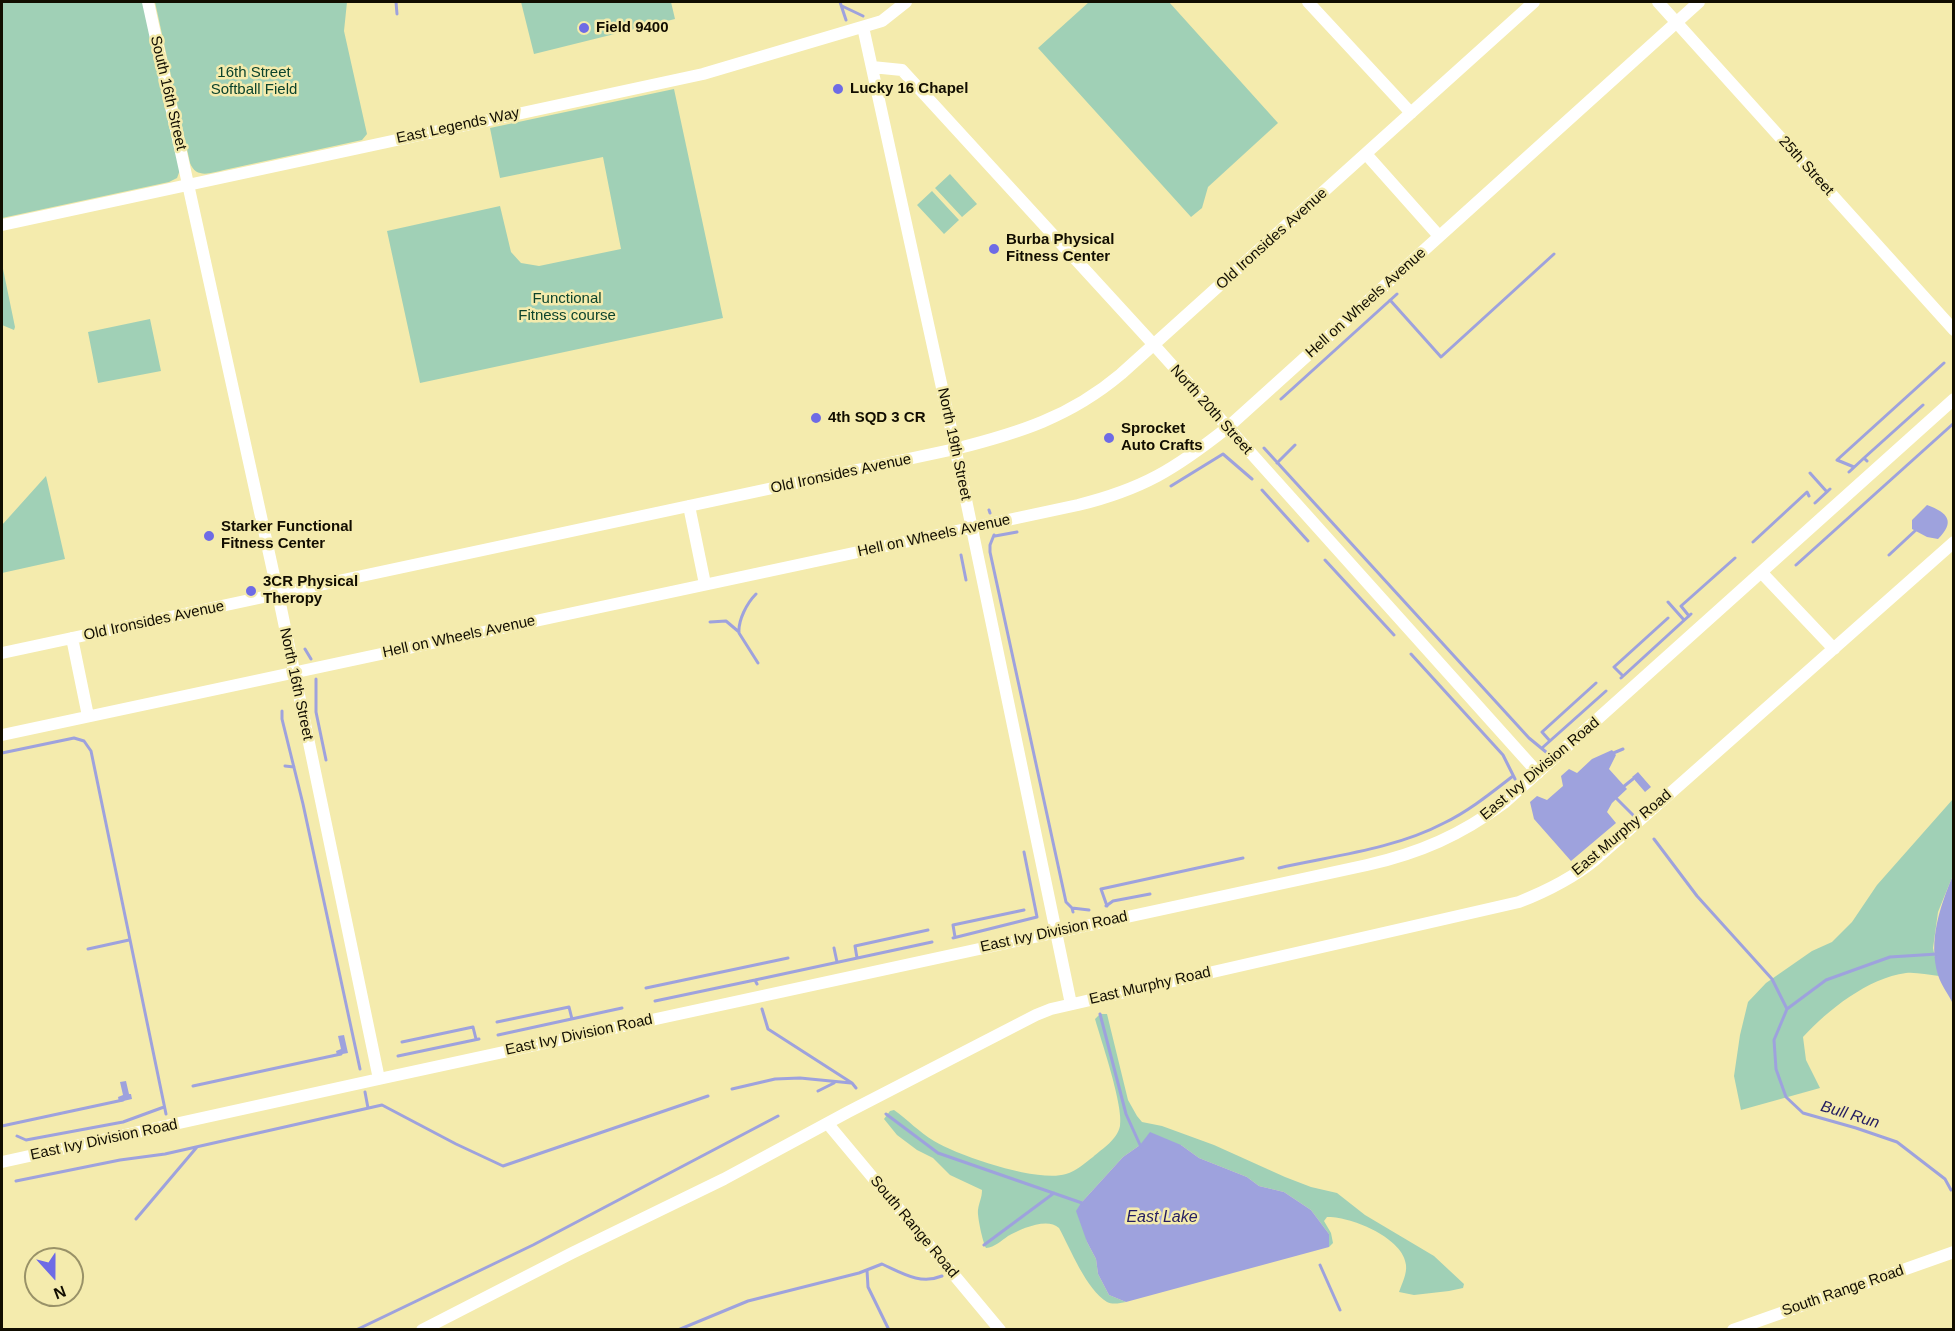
<!DOCTYPE html>
<style>
body{margin:0}
#map{position:relative;width:1955px;height:1331px;overflow:hidden;background:#f4ebad;font-family:Arial,sans-serif}
canvas{display:block}
.frame{position:absolute;inset:0;border:3px solid #110d00;pointer-events:none}
.north{position:absolute;left:24px;top:1247px;width:60px;height:60px;box-sizing:border-box;background:#f4ebad;border:2px solid #999268;border-radius:50%;rotate:159deg;font-size:16px;font-weight:700;line-height:24px;text-align:center;color:#110d00}
.north::after{content:'';display:block;margin:auto;width:21px;height:27px;background:#6e6be5;clip-path:polygon(50% 0,100% 100%,50% 72%,0 100%)}
</style>
<div id="map">
<canvas width="1955" height="1331"></canvas>
<div class="frame"></div>
<div class="north">N</div>
</div>
<script>
const ctx = document.querySelector('canvas').getContext('2d');
ctx.lineJoin = 'round';
function fill(path, color) { ctx.fillStyle = color; ctx.fill(path, 'evenodd'); }
function stroke(path, color, width, dash) { ctx.strokeStyle = color; ctx.lineWidth = width; ctx.lineCap = dash ? 'butt' : 'round'; ctx.setLineDash(dash || []); ctx.stroke(path); }
function label(font, color, halo, rows, align = 'center') {
  ctx.font = font + ' Arial,sans-serif'; ctx.lineWidth = 5; ctx.setLineDash([]); ctx.textBaseline = 'middle'; ctx.strokeStyle = halo; ctx.fillStyle = color; for (const [text, x, y, turn = 0] of rows) {
    ctx.save(); ctx.translate(x, y); ctx.rotate((+turn || 0) * Math.PI / 180); ctx.textAlign = isNaN(turn) ? turn : align; if (halo) ctx.strokeText(text, 0, 0); ctx.fillText(text, 0, 0); ctx.restore();
  }
}
fill(new Path2D(`
 M2,2H144L180,170L177,178L169,182L2,218Z
 M155,2H347L344,31L367,134L362,140L224,170C211,173 196,179 190,163Z
 M521,2H671L675,19L534,54Z
 M1089,2H1169L1278,123L1208,187L1202,208L1191,217L1038,48Z
 M674,89L723,318L420,383L387,231L500,206L511,252L521,263L539,266L621,249L603,157L500,178L490,128Z
 M950,174L977,204L962,217L935,188Z
 M932,191L959,220L944,234L917,205Z
 M2,264L15,327L14,330L2,325Z
 M150,319L161,371L98,383L88,332Z
 M46,476L65,559L2,573V525Z
 M1953,799V875L1938,912L1933,948L1939,976C1928,975 1916,972 1906,973C1868,978 1828,1010 1803,1037L1806,1060L1820,1088L1741,1110L1734,1076L1740,1035L1748,1002L1766,983L1812,951L1832,942L1852,922L1877,885Z
 M1100,1014H1107L1128,1100L1137,1116L1142,1122L1162,1126L1214,1145L1285,1177L1311,1187L1337,1193L1365,1215L1434,1256L1464,1284L1463,1288L1449,1291L1414,1295L1399,1292C1402,1283 1407,1274 1406,1265C1404,1238 1350,1216 1327,1217L1324,1221L1331,1233L1333,1243L1329,1247V1234L1311,1210L1284,1192L1259,1186L1247,1177L1199,1158L1181,1145H1140L1123,1157L1081,1203L1087,1242L1096,1259L1098,1274L1109,1295L1126,1302C1120,1303 1113,1305 1107,1302C1086,1289 1071,1250 1059,1228C1047,1217 1021,1229 1008,1236C1001,1241 995,1247 986,1248C983,1243 977,1216 978,1210C979,1202 982,1198 982,1190L950,1175L933,1158L917,1150L897,1135L884,1119L890,1111L894,1110C908,1120 919,1132 934,1141C959,1156 1038,1183 1066,1174C1076,1171 1085,1163 1093,1157C1103,1148 1117,1140 1120,1126C1124,1107 1101,1040 1095,1019Z`), '#a0d0b6');
fill(new Path2D(`
 M1927,505C1949,513 1955,522 1938,539L1927,537L1912,529V520Z
 M1612,750L1616,755L1609,769L1627,789L1612,803L1607,812L1616,823L1571,861L1534,819L1530,802L1537,796L1547,800L1563,786L1561,776L1569,769L1577,773L1592,759Z
 M1638,772L1651,787L1645,792L1632,777Z
 M1953,875V1004C1949,995 1941,985 1938,975C1928,940 1940,907 1953,875Z
 M344,1035L348,1053L337,1055L336,1051L341,1049L338,1036Z
 M126,1081L129,1094H131L132,1099L119,1102L118,1097L123,1095L120,1082Z
 M1150,1132L1181,1145L1199,1158L1247,1177L1259,1186L1284,1192L1311,1210L1329,1234V1247L1126,1302L1109,1295L1098,1274L1096,1259L1087,1242L1076,1211L1081,1203L1123,1157L1140,1145Z`), '#9ea2dd');
stroke(new Path2D(`
 M396,2L397,14
 M840,2L846,20
 M842,6L863,16
 M1390,300L1441,357L1554,254
 M1281,399L1397,294
 M1264,448L1529,738L1546,752
 M1867,461L1864,458L1923,405
 M1277,463L1295,445
 M1854,467L1837,460L1944,363
 M1849,472L1864,458
 M1810,473L1827,492
 M1171,486L1223,454L1252,479
 M1262,490L1308,541
 M1815,503L1830,489
 M989,510L990,513
 M994,535L990,545V552L1066,902L1072,908
 M995,536L1017,532
 M1753,542L1807,492L1809,496
 M961,555L966,580
 M1889,555L1917,529
 M1325,560L1394,635
 M1796,565L1954,423
 M756,594C747,603 738,620 739,633L758,663
 M1668,602L1684,620
 M1689,616L1681,606L1735,558
 M710,622L726,621L739,632
 M305,649L311,659
 M1411,654L1503,755L1515,779
 M1623,676L1614,667L1668,618
 M1621,678L1691,614
 M316,679V712L326,760
 M282,711V719L303,804L360,1069
 M1550,741L1542,732L1596,683
 M1542,748L1606,691
 M2,753L74,738L84,741L91,751L166,1114
 M1611,754L1623,749
 M285,766L294,767
 M1623,787L1633,779
 M1614,796L1633,815
 M1654,839L1697,896L1772,979L1787,1009
 M1279,868C1332,856 1395,849 1444,823C1469,811 1491,793 1513,776
 M1106,906L1113,901L1150,894
 M1107,906L1101,889L1243,858
 M1073,912L1072,908L1089,910
 M955,937L953,925L1024,910
 M953,938L1037,917L1024,852
 M834,948L837,962
 M88,949L129,940
 M1937,954L1890,957L1826,980L1787,1009L1774,1040L1776,1069L1786,1097L1803,1113L1856,1128L1897,1142L1945,1179L1951,1190
 M857,958L855,946L928,930
 M757,984L755,980L932,942
 M646,988L788,958
 M655,1001L755,980
 M762,1009L768,1029L852,1083L856,1088
 M1100,1014L1126,1114L1141,1147
 M497,1022L569,1007L572,1019
 M498,1035L622,1008
 M402,1042L473,1027L476,1039
 M398,1056L479,1039
 M193,1086L341,1054
 M732,1089L775,1079L800,1078L851,1083
 M818,1091L834,1083
 M365,1092L368,1108
 M886,1114L938,1153L1082,1203
 M2,1126L123,1100
 M17,1136L26,1140L123,1122L164,1107
 M16,1181L120,1160L165,1154L382,1105L456,1144L503,1166L708,1096
 M136,1219L197,1147
 M984,1245L1054,1193
 M1320,1265L1340,1310
 M867,1270L868,1287L889,1330
 M356,1330L533,1245L778,1116
 M678,1330L748,1301L859,1273L882,1264C902,1273 920,1285 942,1276`), '#9ea2dd', 3);
stroke(new Path2D(`
 M148,2L278,594L379,1079
 M1308,2L1411,113
 M1658,2L1954,330
 M863,27L955,447L1071,1004
 M872,67L902,70L1154,345L1538,773
 M1366,154L1439,236
 M2,225L703,74L882,21L906,2
 M689,506L705,584
 M1761,572L1834,649
 M72,638L88,716
 M2,653L955,449C1019,433 1070,417 1121,374L1534,2
 M2,735L1078,505C1143,489 1175,469 1227,428L1699,2
 M828,1124L1000,1330
 M2,1162L379,1079L1367,865C1420,853 1461,835 1504,803L1954,399
 M422,1330L572,1253L724,1179L848,1112L1036,1015L1051,1009L1519,902C1547,891 1573,878 1596,859L1954,542
 M1733,1330L1954,1252`), '#fff', 12);
for (const [x, y, r, color] of [
 [584,28,6,"#6e6be5"],
 [838,89,6,"#6e6be5"],
 [994,249,6,"#6e6be5"],
 [816,418,6,"#6e6be5"],
 [1109,438,6,"#6e6be5"],
 [209,536,6,"#6e6be5"],
 [251,591,6,"#6e6be5"]
]) { const dot = new Path2D(); dot.arc(x, y, r, 0, 2 * Math.PI); ctx.fillStyle = color; ctx.fill(dot); stroke(dot, '#f4ebad', 2); }
label('bold 15px', '#110d00', '#f4ebad', [
 ["Field 9400",596,28],
 ["Lucky 16 Chapel",850,89],
 ["Burba Physical",1006,240],
 ["Fitness Center",1006,257],
 ["4th SQD 3 CR",828,418],
 ["Sprocket",1121,429],
 ["Auto Crafts",1121,446],
 ["Starker Functional",221,527],
 ["Fitness Center",221,544],
 ["3CR Physical",263,582],
 ["Theropy",263,599]
], 'left');
label('15px', '#0c432c', '#f4ebad', [
 ["16th Street",254,73],
 ["Softball Field",254,90],
 ["Functional",567,299],
 ["Fitness course",567,316]
]);
label('15px', '#110d00', '#f4ebad', [
 ["South 16th Street",168,93,77],
 ["East Legends Way",458,126,-12],
 ["25th Street",1806,166,48],
 ["Old Ironsides Avenue",1272,239,-42],
 ["Hell on Wheels Avenue",1366,303,-42],
 ["North 20th Street",1211,410,48],
 ["North 19th Street",954,444,78],
 ["Old Ironsides Avenue",841,474,-12],
 ["Hell on Wheels Avenue",934,536,-12],
 ["Old Ironsides Avenue",154,621,-12],
 ["Hell on Wheels Avenue",459,637,-12],
 ["North 16th Street",296,684,78],
 ["East Ivy Division Road",1540,769,-40],
 ["East Murphy Road",1622,833,-40],
 ["East Ivy Division Road",1054,932,-12],
 ["East Murphy Road",1150,986,-13],
 ["East Ivy Division Road",579,1035,-12],
 ["East Ivy Division Road",104,1140,-12],
 ["South Range Road",914,1227,50],
 ["South Range Road",1843,1291,-19]
]);
label('italic 16px', '#231c60', '#f4ebad', [
 ["Bull Run",1850,1115,17],
 ["East Lake",1162,1218]
]);
</script>
